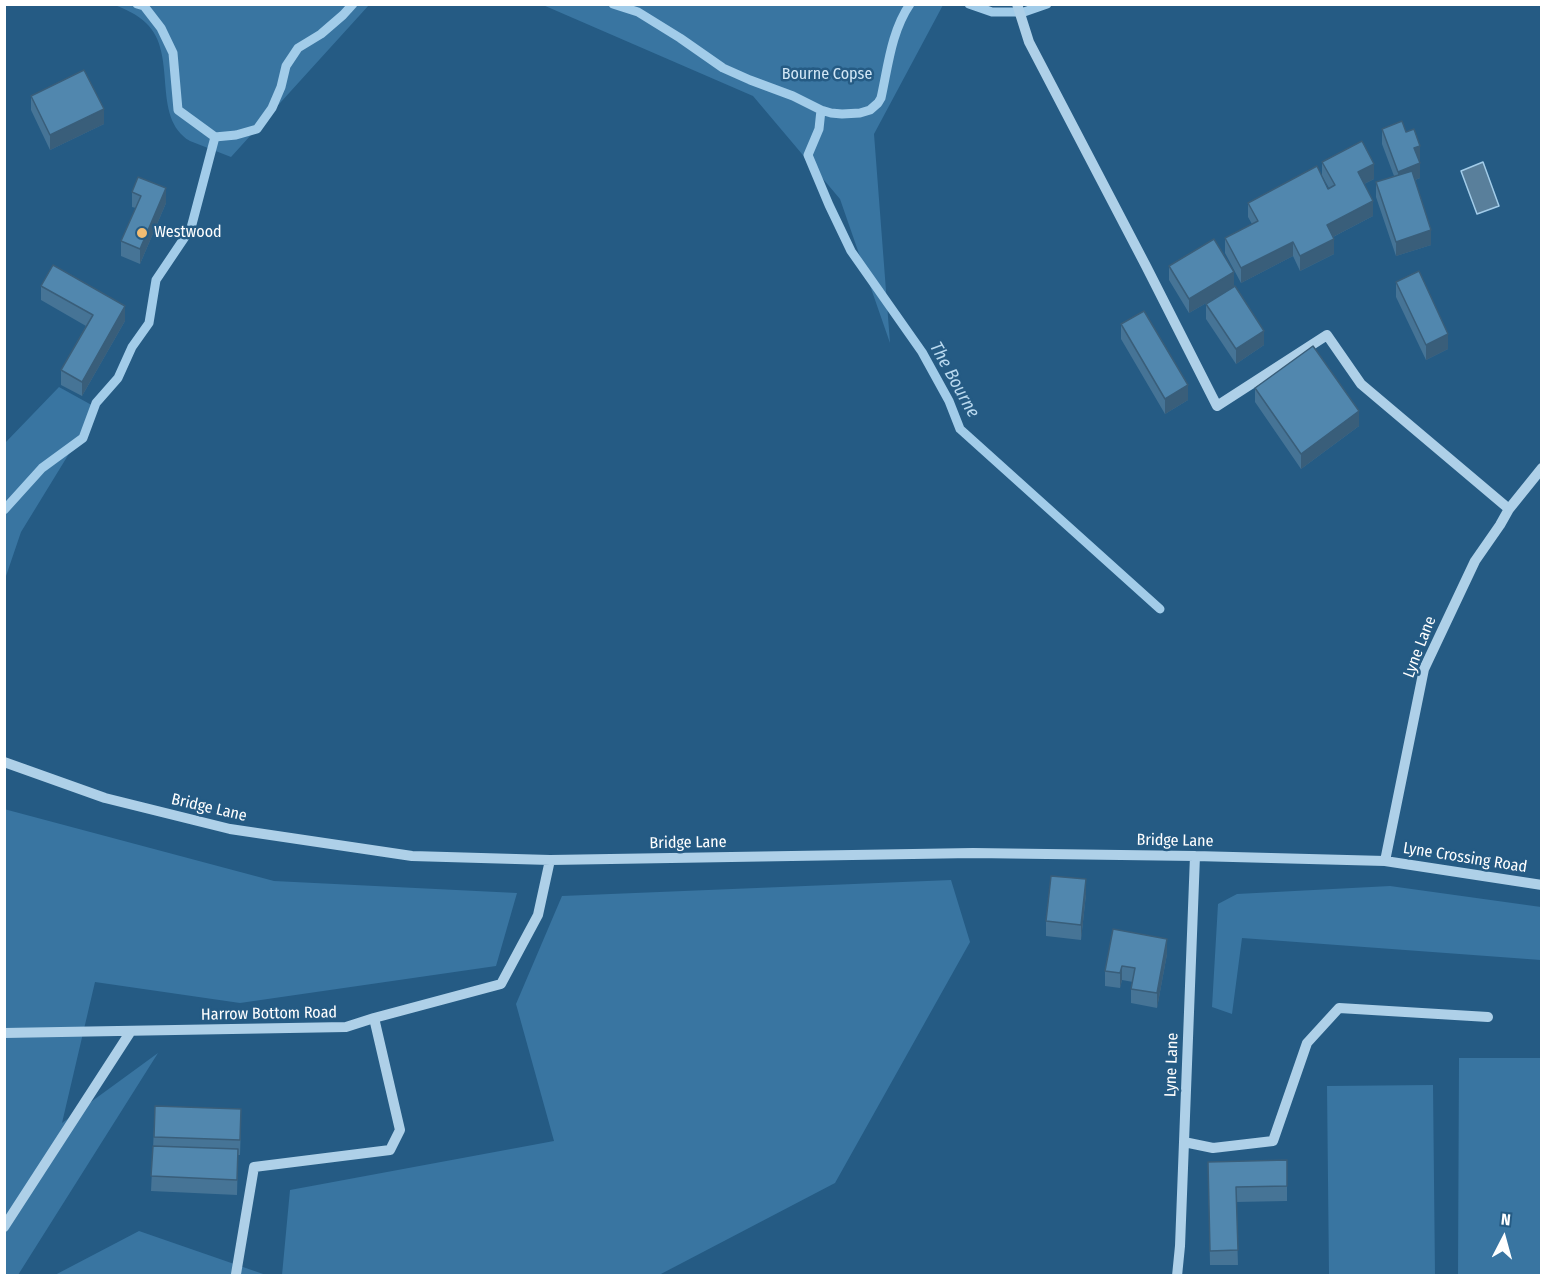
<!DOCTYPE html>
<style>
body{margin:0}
#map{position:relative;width:1546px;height:1280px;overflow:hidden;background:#255b84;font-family:"Fira Sans Condensed",sans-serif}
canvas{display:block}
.frame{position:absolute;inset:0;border:6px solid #fff;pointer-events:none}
.north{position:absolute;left:1474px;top:1208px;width:60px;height:60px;-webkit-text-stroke:4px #255b84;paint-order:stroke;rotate:6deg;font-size:16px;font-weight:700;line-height:24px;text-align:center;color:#fff}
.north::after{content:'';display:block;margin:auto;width:21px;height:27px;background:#fff;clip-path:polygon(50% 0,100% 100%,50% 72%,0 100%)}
</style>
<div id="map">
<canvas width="1546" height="1280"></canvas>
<div class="frame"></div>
<div class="north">N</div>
</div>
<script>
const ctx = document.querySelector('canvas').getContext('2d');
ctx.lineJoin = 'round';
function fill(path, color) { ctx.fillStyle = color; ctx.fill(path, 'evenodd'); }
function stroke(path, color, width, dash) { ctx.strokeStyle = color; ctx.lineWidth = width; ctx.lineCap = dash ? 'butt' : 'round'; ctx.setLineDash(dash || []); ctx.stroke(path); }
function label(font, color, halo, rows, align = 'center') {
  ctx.font = font + ' "Fira Sans Condensed",sans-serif'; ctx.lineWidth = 5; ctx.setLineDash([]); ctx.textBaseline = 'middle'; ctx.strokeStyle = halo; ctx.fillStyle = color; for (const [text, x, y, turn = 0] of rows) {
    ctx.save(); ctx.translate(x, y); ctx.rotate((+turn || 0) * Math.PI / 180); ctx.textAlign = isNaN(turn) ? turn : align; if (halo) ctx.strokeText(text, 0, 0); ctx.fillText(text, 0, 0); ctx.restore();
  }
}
fill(new Path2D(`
 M114,5H369L231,157L190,141C150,117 179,54 146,23C138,15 124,8 114,5Z
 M543,5H943L874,134L890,343L840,199L753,96Z
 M59,387L97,408L21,532L5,579V443Z
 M4,809L274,881L517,893L496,966L240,1003L95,982L62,1123L158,1053L18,1275H5Z
 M951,880L970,942L835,1183L659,1275H282L290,1190L554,1141L516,1004L562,896Z
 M1390,886L1541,907V960L1242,938L1232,1014L1212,1007L1218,904L1237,894Z
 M1459,1058H1541V1275H1458Z
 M1433,1085L1435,1275H1329L1327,1086Z
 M139,1231L266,1275L53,1276Z`), '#3975a1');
const water = new Path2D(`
 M1483,162L1499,206L1477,214L1461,171Z`);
fill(water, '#597f9b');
stroke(water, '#a2cce9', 1.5);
stroke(new Path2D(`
 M137,4L144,6L161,28L173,53L178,110L215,137
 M613,4L638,12L680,38L723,68L750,80L793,96L821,110L831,113L842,114L860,113L870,110L878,103L881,98C888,67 891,32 910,4
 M969,4L992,12H1024L1047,4
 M821,110L819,129L808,155L829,205L851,251L922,352L949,401L960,429L1160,609
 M215,137L236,135L257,129L272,108L281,87L286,66L298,48L321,34L343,15L353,4
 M4,510L42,468L83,438L96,403L118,378L132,347L149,323L156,280L191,228L215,137`), '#a2cce9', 9);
stroke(new Path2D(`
 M1017,4L1029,42L1146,266L1217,406L1327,335L1361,384L1509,509
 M4,762L105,798L230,829L412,856L550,860L973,853L1195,856L1385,861L1542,885
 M1385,861L1424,669L1475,561L1500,525L1509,509L1542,468
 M4,1033L346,1027L374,1018L501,984L538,915L550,860
 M1184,1142L1213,1148L1273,1141L1307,1043L1339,1008L1488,1017
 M4,1227L131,1031
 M236,1274L254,1167L390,1150L400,1130L374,1018
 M1177,1276L1180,1246L1195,856`), '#aed0e8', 10);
fill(new Path2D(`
 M31,96L104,124L50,150L31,110Z
 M1382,129L1406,132L1420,160L1419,161L1420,178L1415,180L1431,245L1396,256L1376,197V182L1394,176L1382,144Z
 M1322,162L1374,179L1364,184L1373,216L1333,237L1334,254L1300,271L1293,256L1241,283L1225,253V238L1252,224L1248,217V203L1329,188L1322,176Z
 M132,192L166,203L140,264L121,256V241L136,208L132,207Z
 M1169,266L1234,286L1264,345L1236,364L1206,319V304L1232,288L1189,313L1169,280Z
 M1396,282L1448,349L1426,360L1396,297Z
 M41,286L125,321L82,396L61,385V370L86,326L41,300Z
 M1121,324L1188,400L1165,414L1121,339Z
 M1255,388L1359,426L1301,469L1255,402Z
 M1086,894L1081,940L1046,936V921Z
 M1113,929L1167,954L1157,1008L1131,1003V989L1133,982L1122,980L1120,988L1105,986V971Z
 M155,1106L241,1124L240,1155H238L237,1195L151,1191Z
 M1287,1160V1201L1236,1202L1238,1265H1210L1208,1162Z`), '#467496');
fill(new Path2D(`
 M104,109V124L50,150V135Z
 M1420,146V160L1414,162V148Z
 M1420,163V178L1398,186V172Z
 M1374,164V179L1358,187V172Z
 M166,188V203L140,264V249Z
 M1373,201V216L1327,240V225Z
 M1431,230V245L1396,256V242Z
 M1334,239V254L1300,271V256Z
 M1293,242V256L1241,283V268Z
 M1234,272V287L1189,313V299Z
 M125,306V321L82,396V382Z
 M1264,331V345L1236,364V349Z
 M1448,334V349L1426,360V345Z
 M1188,385V400L1165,414V399Z
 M1359,411V426L1301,469V454Z
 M1086,879V894L1081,940V925Z
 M1167,939V954L1157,1008V993Z
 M1122,966V980L1120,988V973Z`), '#395e7a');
const building = new Path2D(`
 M84,70L104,109L50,135L31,96Z
 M1402,121L1406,132L1414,129L1420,146L1414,148L1420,163L1398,172L1382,129Z
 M1362,141L1374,164L1358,172L1373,201L1327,225L1334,239L1300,256L1293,242L1241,268L1225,238L1258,221L1248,203L1317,166L1328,189L1335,185L1322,162Z
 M1412,171L1431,230L1396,242L1376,182Z
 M138,177L166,188L140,249L121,241L141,196L132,192Z
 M1214,239L1234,272L1189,299L1169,266Z
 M53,265L125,306L82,382L61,370L93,315L41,286Z
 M1419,271L1448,334L1426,345L1396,282Z
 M1235,286L1264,331L1236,349L1206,304Z
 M1144,311L1188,385L1165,399L1121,324Z
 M1313,346L1359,411L1301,454L1255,388Z
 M1051,876L1086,879L1081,925L1046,921Z
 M1113,929L1167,939L1157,993L1131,989L1135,968L1122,966L1120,973L1105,971Z
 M155,1106L241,1109L240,1140L154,1137Z
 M153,1146L238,1149L237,1180L151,1176Z
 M1287,1160V1186L1236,1187L1238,1250L1210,1251L1208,1162Z`);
fill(building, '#5187ae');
stroke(building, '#395e7a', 1.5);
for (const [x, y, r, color] of [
 [142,233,6,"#f2bc72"]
]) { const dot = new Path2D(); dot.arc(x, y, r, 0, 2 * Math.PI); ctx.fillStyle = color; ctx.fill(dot); stroke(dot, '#255b84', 2); }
label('16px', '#d2e7f6', '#255b84', [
 ["Bourne Copse",827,75]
]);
label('16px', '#fff', '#255b84', [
 ["Westwood",154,233]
], 'left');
label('16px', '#fff', '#255b84', [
 ["Lyne Lane",1420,647,-69],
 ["Bridge Lane",209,808,13],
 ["Bridge Lane",1175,841,1],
 ["Bridge Lane",688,843,-1],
 ["Lyne Crossing Road",1465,858,9],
 ["Harrow Bottom Road",269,1014,-1],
 ["Lyne Lane",1172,1065,-88]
]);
label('italic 18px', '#b9d9ef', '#255b84', [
 ["The Bourne",954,380,61]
]);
</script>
